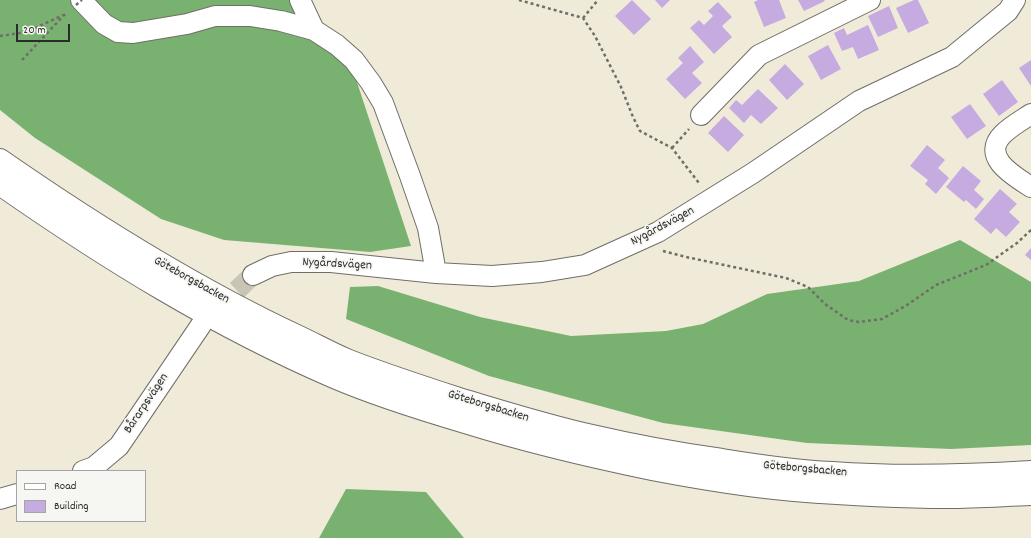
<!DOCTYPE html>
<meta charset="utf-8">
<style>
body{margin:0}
#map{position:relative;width:1031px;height:538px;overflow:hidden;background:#f0ebd9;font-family:Dekko,sans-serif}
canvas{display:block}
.legend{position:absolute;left:16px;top:470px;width:130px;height:52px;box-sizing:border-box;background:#f6f6f2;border:1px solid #a5a5a2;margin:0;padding:5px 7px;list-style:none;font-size:12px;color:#2b2b2b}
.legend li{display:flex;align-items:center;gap:8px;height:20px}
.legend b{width:20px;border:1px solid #a5a5a2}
.scale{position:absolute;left:16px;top:24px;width:54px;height:18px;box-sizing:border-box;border:2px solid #2b2b2b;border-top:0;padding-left:5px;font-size:12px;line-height:14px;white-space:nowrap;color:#2b2b2b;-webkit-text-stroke:3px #f6f6f2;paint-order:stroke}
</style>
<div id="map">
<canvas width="1031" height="538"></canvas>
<ul class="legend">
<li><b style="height:5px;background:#fff"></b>Road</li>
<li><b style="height:11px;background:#c6abe1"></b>Building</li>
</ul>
<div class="scale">20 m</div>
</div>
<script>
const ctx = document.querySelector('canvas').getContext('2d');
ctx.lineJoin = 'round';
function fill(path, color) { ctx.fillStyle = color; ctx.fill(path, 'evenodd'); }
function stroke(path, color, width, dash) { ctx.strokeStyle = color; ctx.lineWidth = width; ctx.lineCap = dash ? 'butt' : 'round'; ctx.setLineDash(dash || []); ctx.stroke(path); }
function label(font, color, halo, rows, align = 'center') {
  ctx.font = font + ' Dekko,sans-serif'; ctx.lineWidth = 3.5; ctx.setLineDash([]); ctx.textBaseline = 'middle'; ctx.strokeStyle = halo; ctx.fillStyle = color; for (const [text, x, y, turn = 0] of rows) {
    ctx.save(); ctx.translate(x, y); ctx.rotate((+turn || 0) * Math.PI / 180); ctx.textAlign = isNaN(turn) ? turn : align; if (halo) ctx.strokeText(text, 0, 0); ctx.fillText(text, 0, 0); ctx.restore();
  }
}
fill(new Path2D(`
 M0,0H302L293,31L350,61L411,246L370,252L224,240L161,219L35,138L0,110Z
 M960,240L1031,282V445L951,449L807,443L663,423L489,376L346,319L350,287L378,286L480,317L571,336L666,331L703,324L767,294L859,281Z
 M346,489L426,492L464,538H319Z`), '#79b270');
fill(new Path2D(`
 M632,0L651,19L634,35L615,16Z
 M655,0H670L662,8Z
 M758,0H779L786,18L764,27L754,2Z
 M798,0H824L825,1L804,11Z
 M914,0H918L929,23L908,33L896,8Z
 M718,2L732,17L722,26L732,37L714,54L690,28L699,20L704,25L713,16L708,11Z
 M889,6L898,28L878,37L868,16Z
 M868,25L879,50L858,59L853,47L842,51L834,33L844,28L847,35Z
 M828,45L841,69L821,80L808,56Z
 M690,46L704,62L692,73L702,83L685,99L666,79L683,63L678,58Z
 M1031,60V86L1019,68Z
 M785,64L804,84L787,100L769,80Z
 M1002,80L1018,102L999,116L983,94Z
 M758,89L778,108L761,124L751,115L744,123L729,108L736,100L742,105Z
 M970,104L986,126L967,139L951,117Z
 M724,116L744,135L728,152L708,133Z
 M927,145L945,160L938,168L949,178L936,194L925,184L928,180L910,166Z
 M963,166L981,181L974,190L984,199L976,209L966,200L964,202L946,187Z
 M1000,189L1017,204L1009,212L1020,222L1006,237L996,228L991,234L974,219Z
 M1031,248V260L1025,255Z`), '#c6abe1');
stroke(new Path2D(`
 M215,311L253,275`), '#c9c5b6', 20, [20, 10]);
const street = new Path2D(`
 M81,0L104,24L118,32L133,33L187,24L215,16H250L281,21L314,30L337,45L354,60L371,83L383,103L410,176L428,228L436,273
 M300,0L314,30
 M1031,114C1022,120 1011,126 1003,134C980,157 1014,176 1031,187
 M701,115L759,55L870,0
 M253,275L272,266L291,262H331L436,273L492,276L542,272L585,265L658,232L753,173L859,101L952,57L1008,11L1015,0
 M83,471L94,467L119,446L201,325
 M0,499L17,494`);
const highway = new Path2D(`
 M0,160C95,226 194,288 299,337C316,345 332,354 349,361C385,375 422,387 459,399C503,412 547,426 592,436C635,446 679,454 722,460C759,466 795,471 832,473C899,478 965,476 1031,472
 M0,184C106,258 216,326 334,377C376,395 421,409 465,422C526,441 589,456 652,469C699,478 746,486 794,490C845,494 897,497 948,497C976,497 1003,495 1031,494`);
stroke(street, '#706e68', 22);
stroke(highway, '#706e68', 24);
stroke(new Path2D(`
 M519,0L583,18L595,36L621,87L633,117L640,131L672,148L699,183
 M583,18L598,0
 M0,36L27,32L63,15
 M22,60L67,12
 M672,148L689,129
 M663,251L686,257L786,278L808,287L825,304L848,320L859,322L882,319L907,305L936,285L986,265L1017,243L1031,230`), '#706e68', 2.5, [3, 3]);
stroke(street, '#fff', 20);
stroke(highway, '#fff', 22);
stroke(new Path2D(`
 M76,5L82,0`), '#706e68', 2.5, [3, 3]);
label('13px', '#2b2b2b', '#f6f6f2', [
 ["Nygårdsvägen",663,227,-28],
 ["Nygårdsvägen",337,265,3],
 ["Göteborgsbacken",191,281,29],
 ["Bårarpsvägen",147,404,-56],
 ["Göteborgsbacken",488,407,17],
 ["Göteborgsbacken",805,470,5]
]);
</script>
